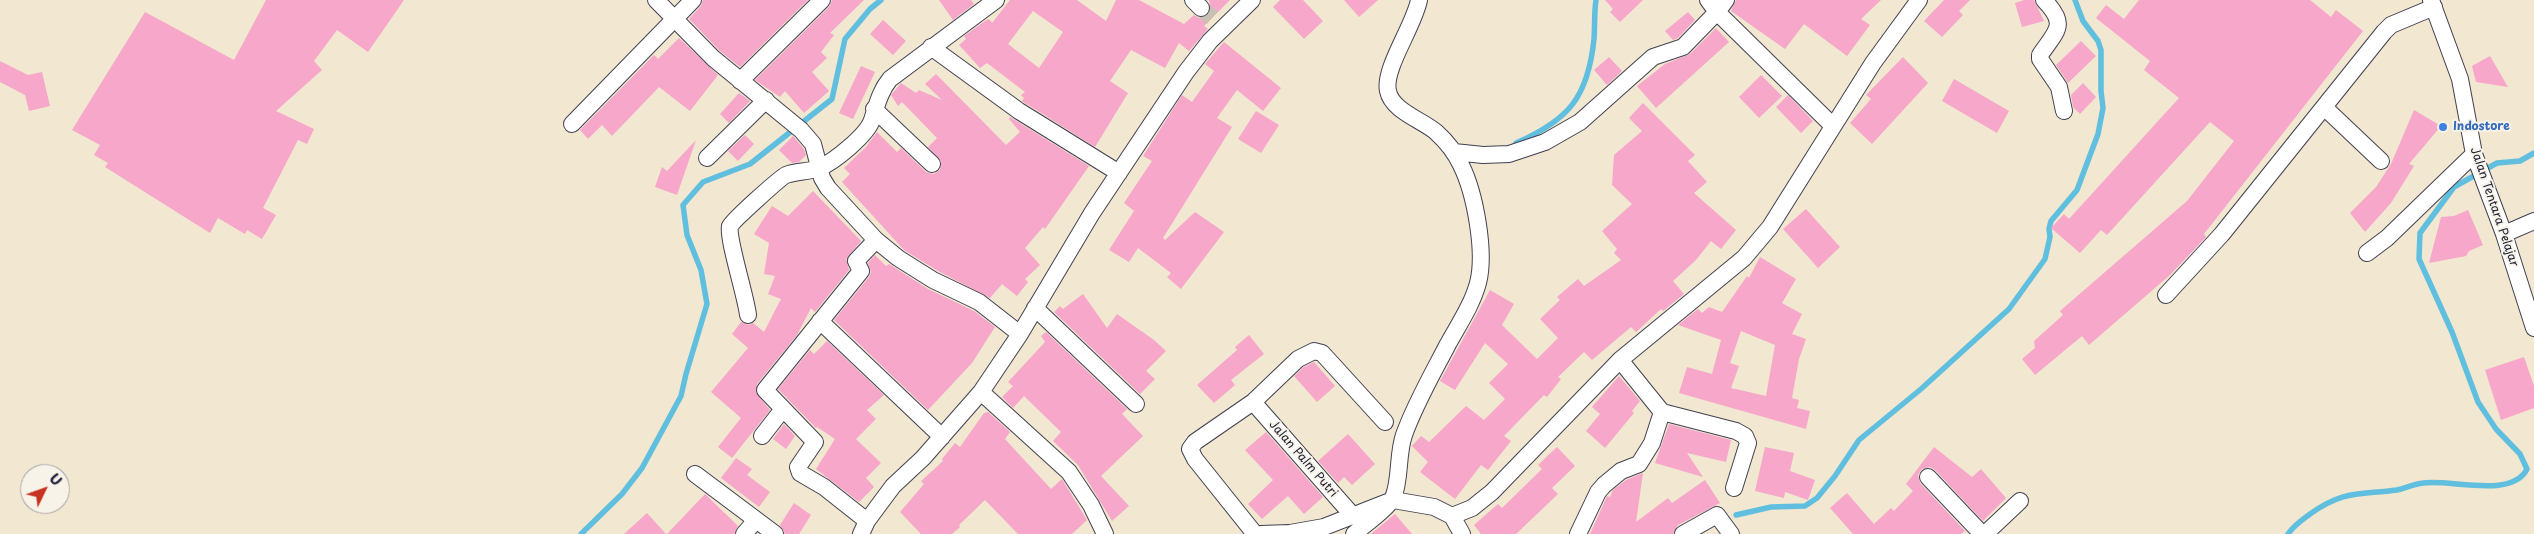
<!DOCTYPE html>
<style>
body{margin:0}
#map{position:relative;width:2534px;height:534px;overflow:hidden;background:#f2e7d0;font-family:"Playpen Sans",sans-serif}
canvas{display:block}
.north{position:absolute;left:20px;top:464px;width:50px;height:50px;box-sizing:border-box;background:#f7f3e8;border:1px solid #a29fa3;border-radius:50%;rotate:48deg;font-size:14px;font-weight:700;line-height:20px;text-align:center;color:#22223b}
.north::after{content:'';display:block;margin:auto;width:18px;height:22px;background:#c8321e;clip-path:polygon(50% 0,100% 100%,50% 72%,0 100%)}
</style>
<div id="map">
<canvas width="2534" height="534"></canvas>
<div class="north">U</div>
</div>
<script>
const ctx = document.querySelector('canvas').getContext('2d');
ctx.lineJoin = 'round';
function stroke(path, color, width, dash) { ctx.strokeStyle = color; ctx.lineWidth = width; ctx.lineCap = dash ? 'butt' : 'round'; ctx.setLineDash(dash || []); ctx.stroke(path); }
function fill(path, color) { ctx.fillStyle = color; ctx.fill(path, 'evenodd'); }
function label(font, color, halo, rows, align = 'center') {
  ctx.font = font + ' "Playpen Sans",sans-serif'; ctx.lineWidth = 4; ctx.setLineDash([]); ctx.textBaseline = 'middle'; ctx.strokeStyle = halo; ctx.fillStyle = color; for (const [text, x, y, turn = 0] of rows) {
    ctx.save(); ctx.translate(x, y); ctx.rotate((+turn || 0) * Math.PI / 180); ctx.textAlign = isNaN(turn) ? turn : align; if (halo) ctx.strokeText(text, 0, 0); ctx.fillText(text, 0, 0); ctx.restore();
  }
}
stroke(new Path2D(`
 M1516,143C1569,120 1588,97 1594,39C1595,26 1594,13 1596,0
 M1736,515L1771,507L1805,506L1817,498L1835,476L1859,440L1921,389L2009,309L2045,259L2050,237L2049,229L2051,221L2077,190L2098,134L2103,108L2101,91V50L2098,41L2083,21L2075,0
 M581,534L622,494L642,468L681,396L686,374L707,304L701,270L687,235L683,205L703,182L750,164L832,99L845,39L870,9L881,0
 M2288,534C2294,525 2302,520 2310,514C2344,490 2358,495 2397,490C2406,488 2414,484 2423,483C2451,479 2512,499 2527,469L2520,454L2496,429L2478,402L2452,332L2419,259L2420,233L2454,187L2497,163L2520,161L2534,153`), '#60bede', 5.5);
fill(new Path2D(`
 M266,0H404L368,52L337,30L314,61L322,70L276,111L314,129L307,144L298,140L263,208L276,215L262,239L247,230L245,234L218,218L210,233L105,167L108,163L94,155L100,145L72,130L145,12L234,60Z
 M703,0H808L740,67L720,51L689,19L700,7Z
 M832,0H864L830,33L834,35L821,52L827,58L812,72L829,91L804,113L785,91L780,97L755,80L829,7Z
 M939,0H971L974,4L953,20Z
 M1010,0H1077L1106,21L1116,0H1139L1184,24L1194,15L1199,18L1208,15L1211,10L1209,0H1230L1204,26L1208,29L1189,51L1179,43L1165,68L1131,50L1110,81L1128,93L1095,147L1022,101L1024,98L1021,95L1025,92L987,63L980,68L959,45L966,39L964,36L985,21L989,19L992,23ZM1033,11L1063,32L1039,68L1008,44Z
 M1280,0H1303L1323,21L1304,39L1273,7Z
 M1344,0H1378L1359,17Z
 M1605,0H1643L1620,22L1610,12L1613,9Z
 M1736,0H1881L1861,19L1870,25L1847,56L1804,24L1785,49L1731,11Z
 M1944,0H1970L1959,11L1963,15L1942,37L1924,21Z
 M2024,0H2034L2044,21L2022,27L2015,3Z
 M2139,0H2310L2331,17L2336,10L2363,31L2204,234L2206,237L2170,275L2089,345L2082,336L2035,375L2022,359L2035,348L2034,341L2063,315L2060,311L2187,201L2234,141L2210,122L2107,235L2101,230L2080,253L2051,228L2064,214L2069,219L2179,98L2144,70L2150,61L2096,18L2106,5L2124,19Z
 M1688,12L1695,20L1678,38L1673,40L1665,31Z
 M883,20L906,41L893,55L870,34Z
 M1716,28L1729,42L1656,108L1637,86L1665,64L1690,54Z
 M679,38L718,75L690,111L659,87L612,136L602,125L588,139L580,130L654,55L658,59Z
 M2081,41L2096,56L2068,83L2056,65Z
 M1224,42L1281,88L1263,111L1237,90L1217,118L1232,127L1163,238L1165,240L1195,212L1224,232L1181,289L1167,277L1171,273L1138,248L1129,262L1109,250L1134,211L1124,203L1152,161L1143,156L1182,95L1192,102L1214,71L1205,64Z
 M2490,56L2508,87L2476,82L2472,66Z
 M1609,57L1622,71L1607,85L1594,70Z
 M1903,57L1928,83L1872,144L1850,123L1871,99L1866,95Z
 M0,61L28,75L42,72L50,106L29,111L25,95L0,82Z
 M861,66L875,72L853,119L839,113Z
 M936,74L1006,145L1020,132L1009,119L1010,117L1089,166L1045,229L1043,227L1025,248L1040,265L1025,279L1028,282L1017,296L1002,284L990,298L938,271L904,250L842,182L850,174L844,168L866,147L877,132L897,152L901,148L926,172L934,174L940,170L941,161L928,147L937,138L902,102L898,106L891,95L901,83L916,93L919,90L942,100L925,84Z
 M1761,75L1782,96L1759,118L1739,97Z
 M1954,79L2009,111L1997,133L1942,101Z
 M2083,83L2096,97L2080,114L2073,107L2071,95Z
 M739,93L750,101L729,123L720,114Z
 M1788,95L1813,121L1801,133L1776,107Z
 M1643,103L1695,155L1688,161L1707,182L1694,193L1736,230L1721,249L1711,241L1696,260L1673,281L1684,294L1663,311L1661,309L1636,332L1631,327L1592,360L1584,352L1558,377L1561,379L1547,397L1544,395L1504,436L1511,441L1488,470L1481,465L1455,499L1420,472L1428,462L1412,446L1421,436L1429,442L1466,406L1484,420L1505,399L1489,383L1508,364L1485,343L1455,390L1440,381L1490,290L1514,304L1502,325L1537,359L1558,338L1540,319L1560,300L1557,297L1578,279L1584,286L1621,260L1614,253L1617,249L1602,231L1632,204L1612,185L1614,155L1642,131L1629,118Z
 M2414,110L2441,126L2409,164L2414,166L2391,203L2365,232L2350,213L2376,187L2391,164Z
 M1256,111L1279,125L1261,153L1238,139Z
 M745,135L754,144L738,161L728,151Z
 M793,136L804,149L806,155L799,162L792,163L779,150Z
 M696,140L677,195L655,187L662,167L667,171Z
 M813,191L861,241L846,259L849,270L815,312L811,308L797,335L757,384L756,393L770,410L732,458L718,447L741,418L711,392L748,348L732,334L741,322L749,325L753,323L764,332L781,299L768,294L775,276L764,274L769,243L754,234L772,206L788,216Z
 M1806,209L1840,247L1818,268L1783,229Z
 M2468,210L2483,245L2469,251L2466,256L2429,263L2441,217L2454,216Z
 M875,255L886,266L889,264L928,289L974,311L995,327L972,363L928,410L834,320L869,277L871,272L868,263Z
 M1760,257L1796,279L1782,303L1802,314L1792,334L1806,339L1799,359L1792,398L1799,400L1797,408L1810,411L1806,429L1679,393L1687,367L1712,374L1721,340L1678,325L1698,309L1702,313L1709,307L1722,312L1747,276L1749,278ZM1741,331L1775,345L1766,396L1731,388L1739,366L1730,363Z
 M1083,294L1107,328L1117,314L1154,340L1166,351L1146,371L1155,379L1140,394L1054,312L1060,306L1063,309Z
 M1046,332L1127,409L1122,414L1143,436L1101,476L1129,506L1112,521L1078,465L1053,441L1061,432L1024,396L1013,408L1002,397L1013,386L1008,382L1045,342L1041,336Z
 M1249,335L1264,354L1231,380L1235,385L1214,403L1197,385L1237,350L1235,347Z
 M827,341L884,395L867,410L876,419L856,439L881,463L866,478L874,487L859,502L816,469L835,439L817,427L816,428L778,389L810,350L814,354Z
 M2524,357L2534,386V408L2501,420L2485,370Z
 M1314,362L1335,386L1317,402L1294,376L1304,367Z
 M1619,376L1640,401L1632,411L1634,413L1605,448L1586,431L1600,414L1592,407Z
 M988,412L1010,432L1005,439L1051,489L1062,479L1087,520L1072,534H1018L985,500L959,525L960,527L952,534H921L900,512L924,484L921,481L943,461L942,459L955,443L960,447L984,413Z
 M784,424L795,436L786,449L773,439Z
 M1669,424L1731,440L1726,462L1687,453L1703,477L1655,463Z
 M1266,432L1323,497L1304,514L1288,496L1262,519L1248,504L1273,480L1245,450Z
 M1348,434L1375,464L1352,485L1344,477L1338,483L1318,461Z
 M1557,447L1575,466L1552,488L1558,494L1516,534H1481L1474,525L1498,504L1502,508L1542,469L1538,465Z
 M1765,447L1794,453L1790,471L1815,480L1808,500L1785,492L1784,498L1755,491Z
 M1934,447L1972,477L1981,469L2006,498L1983,521L1935,470L1930,467L1922,469L1918,475L1920,483L1965,531L1961,534H1853L1830,508L1847,493L1874,524L1891,508L1894,511L1913,491L1906,484Z
 M736,458L752,469L747,475L770,492L759,507L721,478Z
 M1643,473L1636,522L1668,498L1672,503L1705,480L1720,503L1678,525L1673,534H1590L1607,496L1610,497L1613,490L1626,480Z
 M705,494L738,526L734,534H667Z
 M794,503L811,515L799,534H785L780,525Z
 M647,513L666,534H624Z
 M1395,514L1412,534H1371Z`), '#f6a7ca');
stroke(new Path2D(`
 M1201,8L1212,18`), '#c8c0b2', 16, [16, 8]);
const street = new Path2D(`
 M656,0L713,58L801,130L813,144L822,178L828,188L876,240L898,258L933,280L979,302L1020,334
 M1193,0L1201,8
 M1726,0L1717,12L1833,126
 M2044,0C2068,25 2057,30 2040,55V59L2059,87L2064,111
 M2431,0L2460,79L2474,154L2504,234L2534,328
 M931,47L1019,111L1119,173
 M740,81L822,0
 M2324,107L2381,161
 M874,109L932,164
 M572,124L693,0
 M1454,152L1483,155L1509,154L1545,142L1580,122L1653,57L1683,47L1717,12L1708,0
 M707,158L766,100
 M2504,234L2534,221
 M2367,253L2387,238L2474,154
 M2166,295L2222,234L2384,32L2391,25L2434,7
 M1035,308L1136,404
 M748,315C746,296 727,238 730,226C731,222 781,177 786,175C796,171 809,172 819,168C834,162 867,135 872,120C877,105 880,91 890,79L996,0
 M820,321L942,437
 M1620,360L1662,412L1736,431L1745,436L1748,443L1734,488
 M981,392L1069,472L1091,505L1105,534
 M1253,402L1354,517
 M762,436L783,409
 M695,474L775,534
 M1928,477L1982,534
 M1452,516L1462,534
 M867,521L824,487L800,473L798,467L815,442L765,390L861,271L856,261L876,240
 M744,534L756,520
 M861,534L867,521L893,486L923,458L981,392L1020,334L1092,213L1186,72L1210,41L1252,0
 M1255,534L1195,459L1190,449L1195,442L1253,402L1298,359L1314,351L1322,353L1385,422
 M1261,534L1290,533L1324,527L1393,500L1434,507L1452,516L1472,508L1492,492L1620,360L1744,258L1770,227L1873,63L1919,0
 M1354,534C1363,526 1389,507 1393,498C1401,479 1397,455 1404,435C1415,404 1433,373 1448,344C1459,324 1472,305 1478,283C1486,252 1475,193 1461,165C1455,152 1446,141 1436,132C1422,120 1392,111 1388,91C1383,69 1414,26 1419,0
 M1578,534L1598,492L1604,485L1621,471L1639,464L1652,443L1662,412
 M1683,534L1717,515L1731,534
 M1985,534L2020,501`);
stroke(street, '#414051', 18);
stroke(street, '#fff', 16);
for (const [x, y, r, color] of [
 [2443,127,5,"#3f7fe0"]
]) { const dot = new Path2D(); dot.arc(x, y, r, 0, 2 * Math.PI); ctx.fillStyle = color; ctx.fill(dot); stroke(dot, '#f7f3e8', 2); }
label('bold 12px', '#366cbe', '#f7f3e8', [
 ["Indostore",2453,127]
], 'left');
label('12px', '#22223b', '#f7f3e8', [
 ["Jalan Tentara Pelajar",2494,207,71],
 ["Jalan Palm Putri",1303,459,49]
]);
</script>
